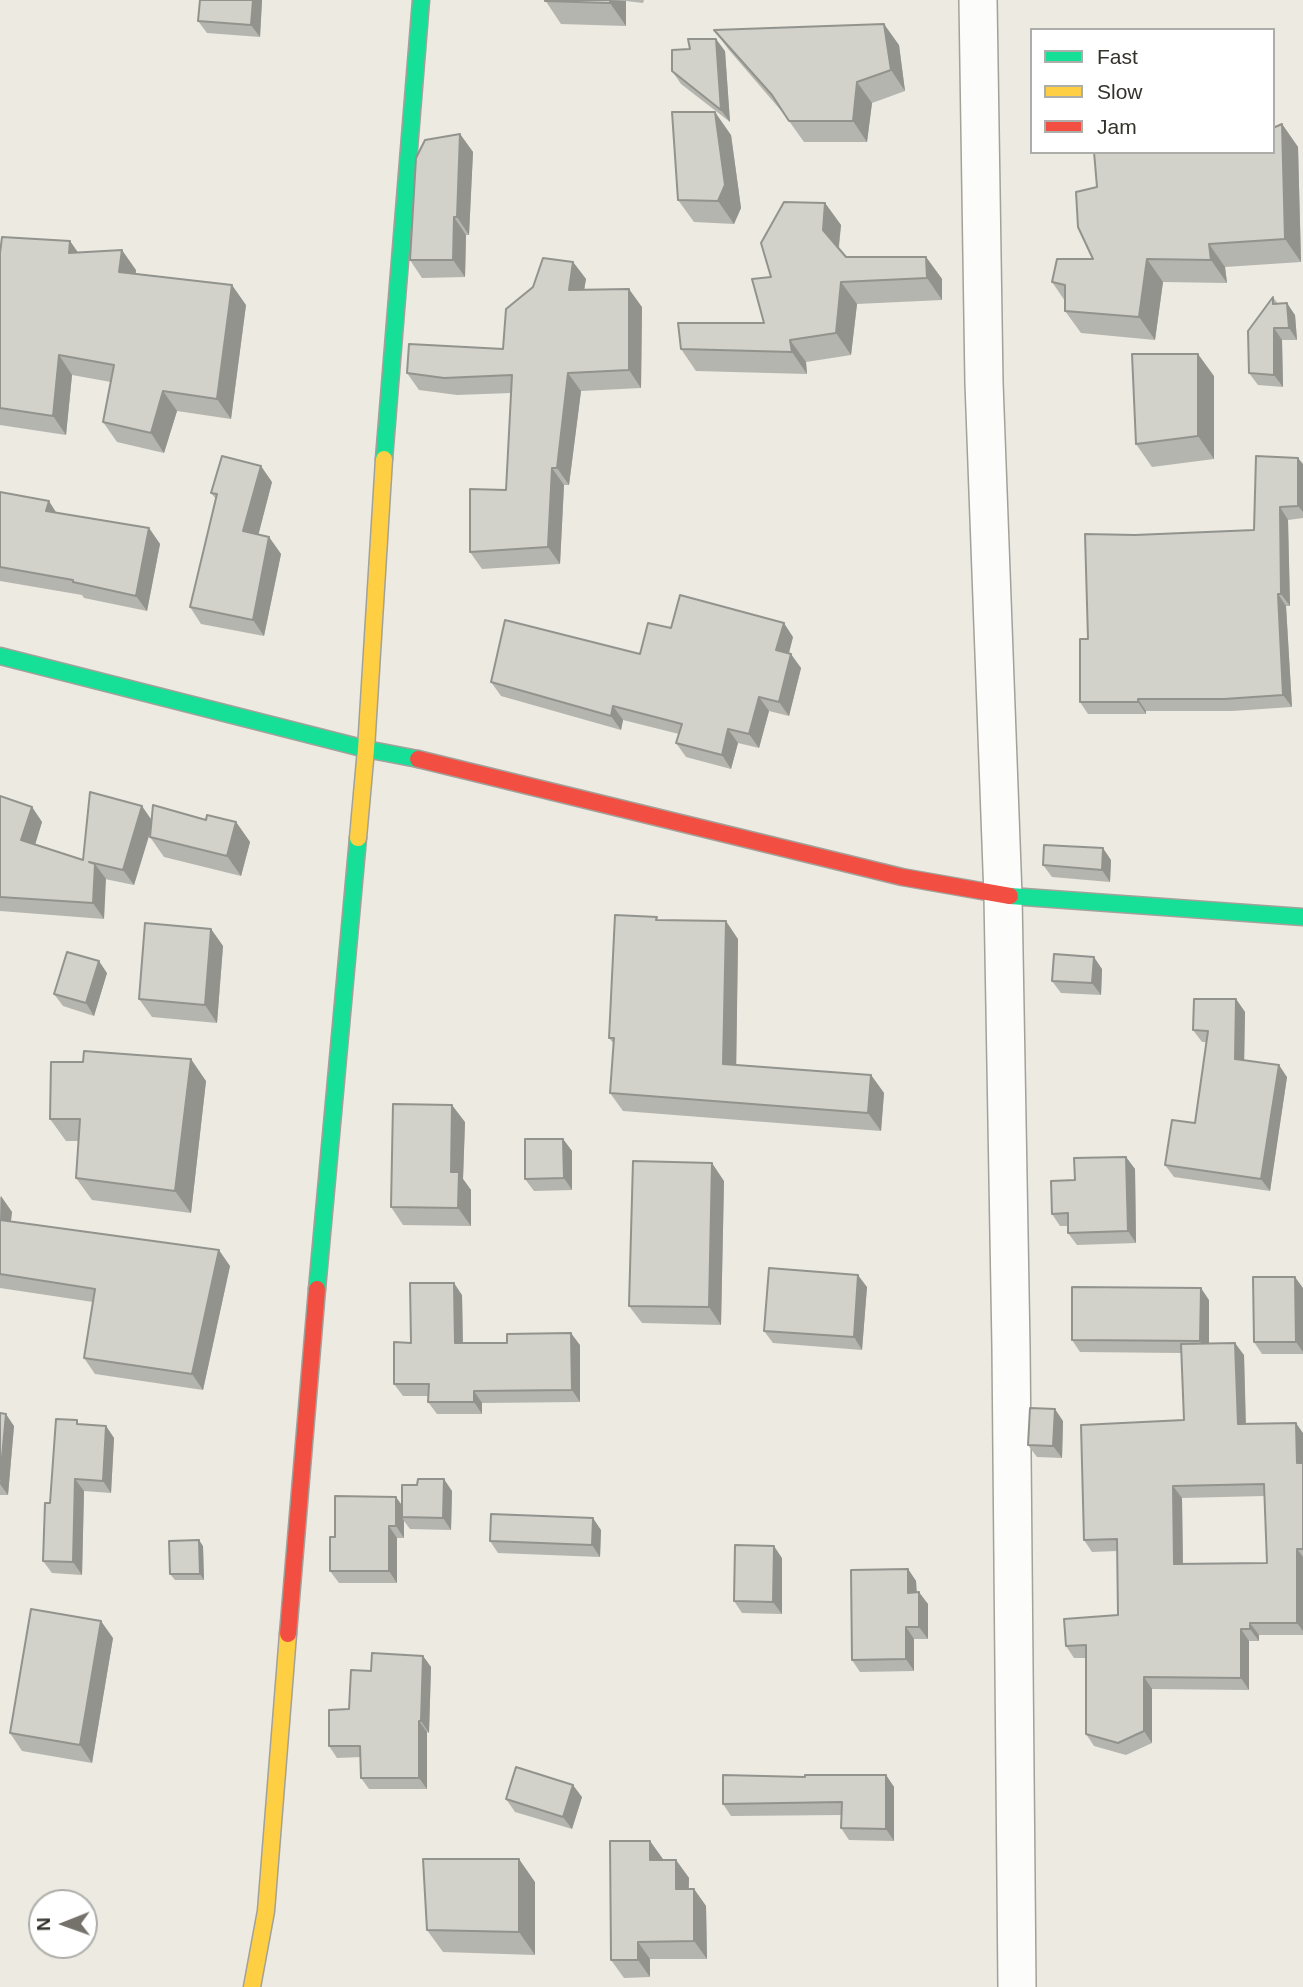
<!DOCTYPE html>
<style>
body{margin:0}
#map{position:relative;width:1303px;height:1987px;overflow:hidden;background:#eceae1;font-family:Arial,sans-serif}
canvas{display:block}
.legend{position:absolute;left:1030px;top:28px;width:245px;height:126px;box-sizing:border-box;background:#fff;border:2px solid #adadaa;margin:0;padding:9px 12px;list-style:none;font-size:21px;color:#33322b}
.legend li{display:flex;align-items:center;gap:14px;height:35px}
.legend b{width:35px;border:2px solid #adadaa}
.north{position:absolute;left:28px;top:1889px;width:70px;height:70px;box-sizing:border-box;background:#fff;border:2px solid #adadaa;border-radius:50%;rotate:269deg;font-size:19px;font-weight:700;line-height:28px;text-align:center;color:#33322b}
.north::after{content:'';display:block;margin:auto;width:24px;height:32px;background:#74726b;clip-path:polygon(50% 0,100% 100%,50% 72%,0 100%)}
</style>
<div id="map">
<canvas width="1303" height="1987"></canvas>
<ul class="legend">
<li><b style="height:9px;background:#16e098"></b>Fast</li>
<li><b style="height:9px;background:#ffcf43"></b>Slow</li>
<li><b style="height:9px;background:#f24e42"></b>Jam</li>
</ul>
<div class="north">N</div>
</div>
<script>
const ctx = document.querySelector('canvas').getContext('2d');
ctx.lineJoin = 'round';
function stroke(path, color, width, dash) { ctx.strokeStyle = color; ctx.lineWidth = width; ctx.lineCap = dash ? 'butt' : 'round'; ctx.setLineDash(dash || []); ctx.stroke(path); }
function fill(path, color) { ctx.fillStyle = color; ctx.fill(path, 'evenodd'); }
const street = new Path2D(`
 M978,0L984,383L1003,896L1011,1347L1017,1987`);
const fast = new Path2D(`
 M384,459L421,0
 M0,656L366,749L418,759
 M1010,896L1303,917
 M317,1289L358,838`);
const slow = new Path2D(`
 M358,838L366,749L384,459
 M252,1987L266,1911L288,1634`);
const jam = new Path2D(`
 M418,759L902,877L1010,896
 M288,1634L317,1289`);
stroke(street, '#a2a19a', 40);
stroke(fast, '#a2a19a', 19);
stroke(slow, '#a2a19a', 19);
stroke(jam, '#a2a19a', 19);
stroke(street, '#fcfcfa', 37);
stroke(fast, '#16e098', 16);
stroke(slow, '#ffcf43', 16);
stroke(jam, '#f24e42', 16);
fill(new Path2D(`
 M200,0H262L260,37L207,33L198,21Z
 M545,0H644L643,3L626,1V26L561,24Z
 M714,30L899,45L905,91L872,103L867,142H804L784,114L729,50Z
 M725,51L730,122L681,84L672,71Z
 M1282,124L1298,147L1301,262L1225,267L1227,283L1163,282L1155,340L1081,333L1065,311V301L1052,282L1093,259L1273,152Z
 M460,134L473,152L469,235H466L465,277L422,278L410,260Z
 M731,135L741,208L734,224L694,222L678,200Z
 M825,203L841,225L839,248L846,257H926L942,279V300L857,304L851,355L806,362L807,374L696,371L681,349L764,323L771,277Z
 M70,241L78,253L136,270V274L246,305L231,419L177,411L164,453L117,442L103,422L111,382L72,375L66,435L0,425V253Z
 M573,262L586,279L584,290L642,307L641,388L581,391L569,485H564L560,564L482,569L470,552L506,490L511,393L457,395L419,390L407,373L503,349Z
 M1273,297L1278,304L1295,315L1297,340H1282L1283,387L1258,385L1249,373Z
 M1214,376V459L1152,467L1136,444Z
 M1303,464V518L1288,520L1290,606H1286L1292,707L1232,711H1146V714H1088L1080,702L1088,639L1135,535L1254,530Z
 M272,482L258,535L269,537L281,554L264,636L201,624L190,607L216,499L211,493Z
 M0,492L57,513L149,528L160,544L147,611L84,598L82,595L0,581Z
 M671,628L793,637L789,653L801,668L789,716L769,711L759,748L738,743L731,769L686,757L676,743L679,734L623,720L621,730L501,696L491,682L640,654Z
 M0,796L32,807L42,822L35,844L83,860L152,820H206L236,822L250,842L241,876L164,857L150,837L151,830L134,885L105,879L104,919L0,911Z
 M1111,860L1110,882L1052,877L1043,865Z
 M659,920L738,939L736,1065L871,1075L884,1093L881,1131L623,1111L610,1093L614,1044L609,1038Z
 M211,929L223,946L217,1023L152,1017L139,999Z
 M1102,969L1101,995L1061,993L1052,981Z
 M107,973L94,1016L63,1006L54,994Z
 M1236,999L1245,1012L1244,1060L1287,1077L1270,1191L1174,1177L1165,1165L1195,1123L1206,1042H1202L1193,1030Z
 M206,1081L191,1213L92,1200L76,1178L79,1141H66L50,1119Z
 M465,1122L463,1179L471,1190V1226L403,1225L391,1207Z
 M563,1139L572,1151V1190L534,1191L525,1179Z
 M1126,1157L1135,1169L1136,1243L1077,1245L1068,1233V1226H1060L1052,1214L1075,1180Z
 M724,1181L721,1325L642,1323L629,1306Z
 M0,1196L12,1212L11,1221L230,1266L203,1390L95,1374L84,1358L93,1302L0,1288Z
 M867,1287L862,1350L773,1343L764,1331Z
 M1303,1288V1354H1262L1254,1342Z
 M462,1295L463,1343L580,1345V1402L482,1403V1414H437L428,1402V1396H403L394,1384L411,1343Z
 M1209,1300V1343L1244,1355L1246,1424L1303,1433V1635H1259V1641H1249V1690L1152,1689V1743L1126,1755L1094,1746L1086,1734V1658H1074L1066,1646L1118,1615L1117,1551L1092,1552L1084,1540L1184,1420L1181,1353L1080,1352L1072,1340ZM1264,1496L1267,1563L1183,1564L1182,1498Z
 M0,1413L14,1426L8,1495H0V1552Z
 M1063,1421L1062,1458L1037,1457L1028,1445Z
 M80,1424L106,1426L114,1438L111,1493L84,1491L82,1575L52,1573L43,1561L50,1503Z
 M452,1491L451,1530L410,1529L404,1521V1538H397V1583H339L330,1571L335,1537L396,1497L402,1505Z
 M601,1530L600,1557L498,1553L490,1541Z
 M203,1546L204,1580H175L170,1574Z
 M782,1558V1614L742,1613L734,1601Z
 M908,1569L916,1581L917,1592L928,1604V1639H914V1671L860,1672L852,1660Z
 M113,1638L92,1763L22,1751L10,1733Z
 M423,1656L431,1667L429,1733L427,1732V1789H369L361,1778V1757L337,1758L329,1746L371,1671Z
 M886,1775L894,1787V1841L849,1840L841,1828V1815L731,1816L723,1804L805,1777Z
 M582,1797L572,1829L515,1812L506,1799Z
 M650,1841L663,1860H676L689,1878V1889H694L706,1906L707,1959H650V1977L624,1978L611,1960Z
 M535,1882V1955L443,1952L427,1930Z`), '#b5b5af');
fill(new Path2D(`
 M253,0H262L260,37L251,25Z
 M610,0L626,1V26L610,3Z
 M884,24L899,45L905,91L891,70Z
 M716,39L725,51L730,122L721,110Z
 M857,82L872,103L867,142L853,121Z
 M715,112L731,135L741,208L734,224L718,201Z
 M1282,124L1298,147L1301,262L1285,239Z
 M460,134L473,152L469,235L457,217Z
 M825,203L841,225L838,252L823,230Z
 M454,217L466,235L465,277L453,260Z
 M70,241L84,261L69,253Z
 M1209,244L1225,267L1227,283L1211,260Z
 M122,250L136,270L133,291L119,272Z
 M926,257L942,279V300L927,278Z
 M1147,259L1163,282L1155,340L1139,317Z
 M573,262L586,279L581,308L569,290Z
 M841,282L857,304L851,355L836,333Z
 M232,285L246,305L231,419L217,399Z
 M629,289L642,307L641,388L629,370Z
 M1287,303L1295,315L1297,340L1289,328Z
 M1274,328L1282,340L1283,387L1274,375Z
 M790,340L806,362L807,374L792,352Z
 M1198,354L1214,376V459L1198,436Z
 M59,355L72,375L66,435L53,416Z
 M568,373L581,391L569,485L557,468Z
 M163,391L177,411L164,453L151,433Z
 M1298,458L1303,464V512L1298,506Z
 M261,466L272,482L255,548L243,531Z
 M552,468L564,485L560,564L548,547Z
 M49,501L59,517L46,511Z
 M1280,507L1288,520L1290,606L1281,594Z
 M149,528L160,544L147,611L136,596Z
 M269,537L281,554L264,636L253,620Z
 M1278,594L1286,606L1292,707L1283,695Z
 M784,623L793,637L786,664L776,650Z
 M791,654L801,668L789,716L779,702Z
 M759,697L769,711L759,748L749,734Z
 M1138,699L1146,711V714L1138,702Z
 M613,706L623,720L621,730L611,716Z
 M728,729L738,743L731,769L722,755Z
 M142,806L153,822L134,885L123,870Z
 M32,807L42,822L32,855L21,840Z
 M236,822L250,842L241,876L227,856Z
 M1103,848L1111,860L1110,882L1102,870Z
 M95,864L106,879L104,919L93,903Z
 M726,921L738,939L736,1082L723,1064Z
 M211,929L223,946L217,1023L205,1005Z
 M1094,957L1102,969L1101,995L1092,983Z
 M99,961L107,973L94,1016L86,1003Z
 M1236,999L1245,1012L1244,1071L1235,1059Z
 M191,1059L206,1081L191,1213L175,1191Z
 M1279,1065L1287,1077L1270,1191L1261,1179Z
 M871,1075L884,1093L881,1131L868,1113Z
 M452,1105L465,1122L463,1179L471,1190V1226L458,1208L451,1172Z
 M563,1139L572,1151V1190L564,1178Z
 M1126,1157L1135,1169L1136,1243L1128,1231Z
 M712,1163L724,1181L721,1325L709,1307Z
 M1,1196L12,1212L9,1235L0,1223Z
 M219,1250L230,1266L203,1390L192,1374Z
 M858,1275L867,1287L862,1350L854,1337Z
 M1295,1277L1303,1288V1352L1296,1342Z
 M454,1283L462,1295L463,1355L455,1343Z
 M1201,1288L1209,1300V1353L1200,1341Z
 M571,1333L580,1345V1402L572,1390Z
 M1235,1343L1244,1355L1246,1436L1238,1424Z
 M474,1391L482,1403V1414L474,1402Z
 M1055,1409L1063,1421L1062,1458L1053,1446Z
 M6,1414L14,1426L8,1495L0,1484Z
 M1296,1423L1303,1433V1472L1297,1463Z
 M106,1426L114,1438L111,1493L103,1481Z
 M75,1479L84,1491L82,1575L73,1562Z
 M444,1479L452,1491L451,1530L443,1518Z
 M1173,1486L1182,1498L1183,1576L1174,1564Z
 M396,1497L404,1509L402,1517L404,1521V1538L396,1526Z
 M593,1518L601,1530L600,1557L592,1545Z
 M389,1526L397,1538V1583L389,1571Z
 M199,1540L203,1546L204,1580L200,1574Z
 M774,1546L782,1558V1614L773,1602Z
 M1297,1549L1303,1557V1631L1297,1623Z
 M908,1569L916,1581L917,1605L908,1593Z
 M919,1592L928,1604V1639L919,1627Z
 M101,1621L113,1638L92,1763L80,1745Z
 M1250,1623L1259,1635V1641L1250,1629Z
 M906,1627L914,1639V1671L906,1659Z
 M1241,1629L1249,1641V1690L1241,1678Z
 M423,1656L431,1667L429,1733L421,1721Z
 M1144,1677L1152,1689V1743L1144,1731Z
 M419,1721L427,1732V1789L419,1778Z
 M886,1775L894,1787V1841L886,1829Z
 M573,1785L582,1797L572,1829L563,1817Z
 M650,1841L663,1859V1878L650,1860Z
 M519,1859L535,1882V1955L519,1932Z
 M676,1860L689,1878L688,1907L676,1889Z
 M694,1889L706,1906L707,1959L694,1941Z
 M638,1942L650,1959V1977L638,1960Z`), '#93938e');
const building = new Path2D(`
 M200,0H253L251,25L198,21Z
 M545,0H610V3L545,1Z
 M884,24L891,70L857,82L853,121H789L772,95L714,30Z
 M688,39H716L721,110L672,71V50L690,49Z
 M672,112H715L725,185L718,201L678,200Z
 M1282,124L1285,239L1209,244L1211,260L1147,259L1139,317L1065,311V285L1052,282L1057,259H1093L1078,227L1076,192L1097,187L1094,152H1273V128Z
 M460,134L457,217H454L453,260H410L416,158L425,140Z
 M784,202L825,203L823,230L846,257H926L927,278L841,282L836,333L790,340L792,352L681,349L678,323H764L752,279L771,277L761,243Z
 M2,237L70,241L69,253L122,250L119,272L232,285L217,399L163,391L151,433L103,422L114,365L59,355L53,416L0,408V253Z
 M543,258L573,262L569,290L629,289V370L568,373L557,468H552L548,547L470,552V489L506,490L512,375L444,378L407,373L409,344L503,349L506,309L533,287Z
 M1273,297V304L1287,303L1289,328H1274V375L1249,373L1248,331Z
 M1132,354H1198V436L1136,444Z
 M222,456L261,466L243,531L269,537L253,620L190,607L217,494L211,493Z
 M1256,456L1298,458V506L1280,507L1281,594H1278L1283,695L1224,699H1138V702H1080V639H1088L1085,534L1135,535L1254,530Z
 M0,492L49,501L46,511L149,528L136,596L73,582V580L0,567Z
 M680,595L784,623L776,650L791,654L779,702L759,697L749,734L728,729L722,755L676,743L682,724L613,706L611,716L491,682L505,620L640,654L648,623L671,628Z
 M90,792L142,806L123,870L89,862L95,864L93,903L0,897V796L32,807L21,840L83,860Z
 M153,805L206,820L207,815L236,822L227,856L150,837Z
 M1044,845L1103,848L1102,870L1043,865Z
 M615,915L657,917L656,920L726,921L723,1064L871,1075L868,1113L610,1093L614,1038H609Z
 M145,923L211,929L205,1005L139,999Z
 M67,952L99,961L86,1003L54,994Z
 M1054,954L1094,957L1092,983L1052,981Z
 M1194,999H1236L1235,1059L1279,1065L1261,1179L1165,1165L1172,1120L1195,1123L1208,1031L1193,1030Z
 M84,1051L191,1059L175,1191L76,1178L80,1119H50L51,1062H83Z
 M393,1104L452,1105L451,1172H459L458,1208L391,1207Z
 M525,1139H563L564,1178L525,1179Z
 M1126,1157L1128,1231L1068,1233V1213L1052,1214L1051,1181L1075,1180L1074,1158Z
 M633,1161L712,1163L709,1307L629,1306Z
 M0,1220L219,1250L192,1374L84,1358L95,1289L0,1274Z
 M769,1268L858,1275L854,1337L764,1331Z
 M1253,1277H1295L1296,1342H1254Z
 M410,1283H454L455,1343H507V1334L571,1333L572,1390L474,1391V1402H428L429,1384H394V1342L411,1343Z
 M1072,1287L1201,1288L1200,1341L1072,1340Z
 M1235,1343L1238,1424L1296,1423L1297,1463H1303V1549H1297V1623H1250V1629H1241V1678L1144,1677V1731L1118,1743L1086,1734V1645L1066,1646L1064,1619L1118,1615L1117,1539L1084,1540L1081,1425L1184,1420L1181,1344ZM1264,1484L1267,1563L1174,1564L1173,1486Z
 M1030,1408L1055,1409L1053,1446L1028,1445Z
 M0,1413L6,1414L0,1479Z
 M56,1419L77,1420V1424L106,1426L103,1481L75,1479L73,1562L43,1561L45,1503H50Z
 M418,1479H444L443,1518L402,1517V1485H417Z
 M335,1496L396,1497V1526H389V1571H330V1537H335Z
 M491,1514L593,1518L592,1545L490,1541Z
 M199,1540L200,1574H170L169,1541Z
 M735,1545L774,1546L773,1602L734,1601Z
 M908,1569V1593L919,1592V1627H906V1659L852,1660L851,1570Z
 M31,1609L101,1621L80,1745L10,1733Z
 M372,1653L423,1656L421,1721H419V1778H361L360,1746H329V1710L349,1709L351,1670L371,1671Z
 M516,1767L573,1785L563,1817L506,1799Z
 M723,1775L805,1777V1775H886V1829L841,1828L842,1802L723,1804Z
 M610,1841H650V1860H676V1889H694V1941L638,1942V1960H611Z
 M423,1859H519V1932L427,1930Z`);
fill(building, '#d2d2cb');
stroke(building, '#93938e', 2);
</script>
